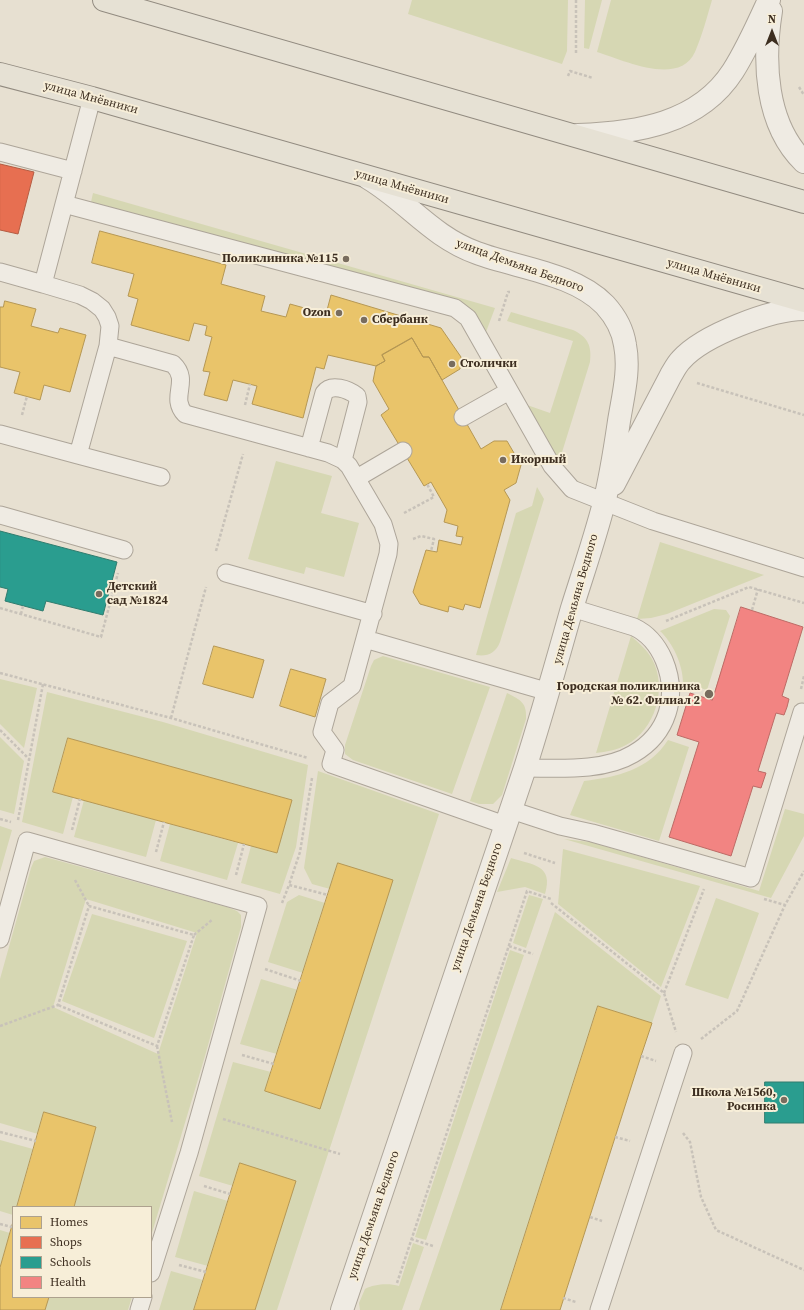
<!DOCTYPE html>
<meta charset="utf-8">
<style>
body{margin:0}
#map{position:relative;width:804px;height:1310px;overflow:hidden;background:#e7e0d1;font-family:"Source Serif 4",serif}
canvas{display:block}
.legend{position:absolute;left:12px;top:1206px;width:140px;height:92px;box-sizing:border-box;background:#f7eed8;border:1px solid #ada18e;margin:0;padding:5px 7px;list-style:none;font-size:12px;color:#3d2e20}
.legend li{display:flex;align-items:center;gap:8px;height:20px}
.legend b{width:20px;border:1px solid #ada18e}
.north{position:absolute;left:752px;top:12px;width:40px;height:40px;-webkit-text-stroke:3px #f7eed8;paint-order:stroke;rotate:0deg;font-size:11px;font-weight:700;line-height:16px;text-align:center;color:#3d2e20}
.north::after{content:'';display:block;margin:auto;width:14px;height:18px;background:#3d2e20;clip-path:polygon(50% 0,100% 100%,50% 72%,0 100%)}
</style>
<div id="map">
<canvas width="804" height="1310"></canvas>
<ul class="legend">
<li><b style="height:11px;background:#e9c46a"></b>Homes</li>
<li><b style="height:11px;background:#e76f51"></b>Shops</li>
<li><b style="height:11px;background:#2a9d8f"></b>Schools</li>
<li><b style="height:11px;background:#f28482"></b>Health</li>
</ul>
<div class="north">N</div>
</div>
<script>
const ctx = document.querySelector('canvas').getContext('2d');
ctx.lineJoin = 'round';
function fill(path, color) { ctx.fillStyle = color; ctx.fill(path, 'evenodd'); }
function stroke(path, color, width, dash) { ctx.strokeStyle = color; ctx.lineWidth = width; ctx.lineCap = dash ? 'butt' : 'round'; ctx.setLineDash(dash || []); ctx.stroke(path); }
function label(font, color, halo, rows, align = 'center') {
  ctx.font = font + ' "Source Serif 4",serif'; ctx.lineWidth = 4; ctx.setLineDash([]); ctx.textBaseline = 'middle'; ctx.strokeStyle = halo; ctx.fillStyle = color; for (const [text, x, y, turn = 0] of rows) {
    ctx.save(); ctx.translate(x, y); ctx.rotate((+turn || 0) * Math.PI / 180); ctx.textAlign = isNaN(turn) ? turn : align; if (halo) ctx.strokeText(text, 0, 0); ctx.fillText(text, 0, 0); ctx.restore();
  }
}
fill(new Path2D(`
 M412,0H568L567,51L562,64L408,14Z
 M585,0H602L589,49L584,48Z
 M611,0H712C707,17 702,36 695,52C679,87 623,60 597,52Z
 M93,193L495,308L486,332L475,313L458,301L91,202Z
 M511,312L573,330C588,337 592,346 590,362L559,462L527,405L550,413L573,341L507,321Z
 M276,461L332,476L321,513L359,523L344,577L306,567L304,574L248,559Z
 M537,487L544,499L500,642C496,653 487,657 476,655L516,513L532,506Z
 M660,542L764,575L667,614L651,618L637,619Z
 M714,609L726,610L730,616L707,690L683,683C683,665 673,643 660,631Z
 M631,636C639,643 647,650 652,659C668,688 655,730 626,745C617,750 606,752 596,753Z
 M383,656L490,687L452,794L353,760L345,754V745L371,666L374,660Z
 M0,679L37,688L24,748L0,724Z
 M47,692L163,722L308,765L296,847L280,894L241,883L251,846L277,853L291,800L68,738L53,792L73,797L63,834L22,822Z
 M507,693C521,700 527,703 526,719L502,795L493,804H479L470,801Z
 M0,737L24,761L14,814L0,810Z
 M668,740L689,747L659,841L570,815L584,781C617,777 649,770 668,740Z
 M318,771L439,814L277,1310H255L295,1181L240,1163L233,1186L199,1176L233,1062L271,1072L266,1091L319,1109L330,889L312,884L304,868Z
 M84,800L156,820L146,857L74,837Z
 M785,809L804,814V836L771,898L564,839L590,842L759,891Z
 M170,824L238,843L227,880L160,861Z
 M0,826L12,830L0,872Z
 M563,849L700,886L661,987L558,904Z
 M45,857L227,907L237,911L241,915V927L205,1056L151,1236V1207H74L96,1127L44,1112L38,1134L0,1123V979L31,868L34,861ZM86,899L197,933L158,1054L53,1007Z
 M511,858C533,865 554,865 545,894L525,887L497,892Z
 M299,895L325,903L303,973L268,962L287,902Z
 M529,895L543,899L526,948L513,943Z
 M716,898L759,913L728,999L685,985Z
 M555,912L661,996L652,1023L598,1006L501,1310H419Z
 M92,914L187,941L154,1038L62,1001Z
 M510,950L524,955L426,1240L415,1237Z
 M261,979L298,990L277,1054L240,1044Z
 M0,1140L33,1149L17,1207H13V1215L0,1211Z
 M194,1191L228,1201L208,1266L175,1257Z
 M0,1230L10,1233L0,1268Z
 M413,1243L424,1247L402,1310H360L359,1303L365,1289C374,1284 389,1283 399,1286Z
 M171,1271L203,1280L194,1310H159Z
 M49,1297H132L128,1310H45Z`), '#d6d7b3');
const homes = new Path2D(`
 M100,231L226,265L221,284L265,296L261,311L286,317L290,304L326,314L331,295L441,328L461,357L460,369L442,380L429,357H423L412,338L382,355L385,361L376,366L328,355L324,369L316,367L303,418L252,404L257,386L233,380L227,401L204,395L210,372L203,371L212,337L205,335L207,326L194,323L189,341L131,325L138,299L128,296L134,274L92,263Z
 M5,301L36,309L31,326L58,333L60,328L86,335L70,392L44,385L40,400L14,393L20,372L0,367V307H3Z
 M412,338L423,357H429L481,449L494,441H507L521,465L516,483L504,490L510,500L480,608L465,604L463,610L449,606L448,612L420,604L413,592L426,550L437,552L439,540L461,545L463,537L456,536L458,526L444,522L447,510L431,482L424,486L381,415L389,409L373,381L376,366L385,361L382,355Z
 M214,646L264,660L253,698L203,684Z
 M291,669L326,679L315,717L280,706Z
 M68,738L292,800L277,853L53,792Z
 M338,863L393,880L320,1109L265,1091Z
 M598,1006L652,1023L641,1056L560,1310H501Z
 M44,1112L96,1127L74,1207H17Z
 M240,1163L296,1181L255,1310H194Z
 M13,1222V1297H49L45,1310H0V1268Z`);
fill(homes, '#e9c46a');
stroke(homes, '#b59754', 1);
const shops = new Path2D(`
 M0,164L34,172L18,234L0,230Z`);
fill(shops, '#e76f51');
stroke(shops, '#b45c42', 1);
const schools = new Path2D(`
 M0,531L117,562L103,615L46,601L43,611L5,601L8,589L0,587Z
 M765,1082H804V1123H765Z`);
fill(schools, '#2a9d8f');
stroke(schools, '#307c6e', 1);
const health = new Path2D(`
 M741,607L803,627L782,696L789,699L787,707L784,715L776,713L758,771L766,773L761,788L753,786L731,856L669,837L699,742L677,735L690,693L712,700Z`);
fill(health, '#f28482');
stroke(health, '#bc6a65', 1);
const service = new Path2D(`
 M0,152L73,171
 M64,204L455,308L468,318L552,466L572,489L653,521L804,568
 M0,272L43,284
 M108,346L173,364C191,381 169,397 185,414L328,453L343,460L349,466L383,524L389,544L388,554L352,686L330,703L322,732L335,750L331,764L505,825
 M463,417L509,391
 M0,434L78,455L108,346L110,326L107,317L102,309L92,301L80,295L43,284L92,98
 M309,448L324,393C331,383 348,389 357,396L358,402L343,460
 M78,455L161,477
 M357,478L403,451
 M0,515L124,550
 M226,573L373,614
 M365,639L549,692
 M525,768C558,768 603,772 633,754C668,734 679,696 664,660C658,646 649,634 634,627L572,608
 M511,810L560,826L592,833L751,878L802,712
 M0,939L27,841L258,906L189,1153L151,1273
 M139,1310L143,1297
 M599,1310L683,1053`);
const minor = new Path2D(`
 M614,484L671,375C674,370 677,364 681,360C703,335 772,309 804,309
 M342,1310L525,768C542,715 557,661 572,608C583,573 595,538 604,503C611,476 615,448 619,421C623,396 630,370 625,345C623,331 615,316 605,305C574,273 517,268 477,253C432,237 407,201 368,178`);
const tertiary = new Path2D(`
 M771,11C763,61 765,124 804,162
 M578,135C636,133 699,124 733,71C747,49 758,24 769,0`);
const primary = new Path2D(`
 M104,0L804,202
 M0,74L92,98L804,301`);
stroke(service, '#ada599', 19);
stroke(minor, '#ada599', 24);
stroke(tertiary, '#ada599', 24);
stroke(primary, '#928b80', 24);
stroke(new Path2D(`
 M576,53V0
 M568,76L570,71L593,78
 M799,87L804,95
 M499,321L508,292H510
 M697,383L804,415
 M245,405L250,384
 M22,415L27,396
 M404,513L434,497L427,484
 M413,539L421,536L434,539L431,551
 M216,551L243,454
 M0,608L101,637L118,573
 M752,610L758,589
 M21,614L23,606
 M666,621L749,587L804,603
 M0,673L171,718L308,758
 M801,689L804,676
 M171,718L206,587
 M0,730L29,759
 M312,778L300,852L289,885L328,895
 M0,819L11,822
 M18,820L43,684
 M72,830L80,799
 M156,852L164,822
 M524,853L555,863
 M236,875L244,844
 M75,880L89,906
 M764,899L785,905
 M282,903L289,885
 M551,903L664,993L676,1032
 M194,935L213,919
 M509,946L533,954
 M265,969L301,981
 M664,993L704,889
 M0,1026L58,1005L89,906L194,935L157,1046L58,1005
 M701,1039L737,1011L785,905L804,871
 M157,1046L172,1122
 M242,1055L274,1064
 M641,1056L656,1061
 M223,1119L340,1154
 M0,1132L36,1141
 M683,1133L690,1142L701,1197L716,1230L804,1270
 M615,1137L630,1141
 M204,1186L230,1194
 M590,1217L602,1221
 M0,1224L12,1227
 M411,1239L433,1246
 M179,1265L206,1272
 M397,1283L527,891L551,899
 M563,1298L576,1302`), '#c8c2b9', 2.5, [3, 2]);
stroke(service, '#efebe3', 17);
stroke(minor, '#efebe3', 22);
stroke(tertiary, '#efebe3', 22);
stroke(primary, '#e6e1d4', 22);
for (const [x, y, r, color] of [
 [346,259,4,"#786c5e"],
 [339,313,4,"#786c5e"],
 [364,320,4,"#786c5e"],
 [452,364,4,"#786c5e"],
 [503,460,4,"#786c5e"],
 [99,594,4,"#786c5e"],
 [709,694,5,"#786c5e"],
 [784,1100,4,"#786c5e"]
]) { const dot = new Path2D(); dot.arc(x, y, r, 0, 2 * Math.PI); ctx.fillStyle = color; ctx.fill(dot); stroke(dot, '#f7eed8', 1.5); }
label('12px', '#3d2e20', '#f7eed8', [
 ["улица Мнёвники",91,98,15],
 ["улица Мнёвники",402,187,16],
 ["улица Демьяна Бедного",520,266,20],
 ["улица Мнёвники",714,276,16],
 ["улица Демьяна Бедного",576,599,-74],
 ["улица Демьяна Бедного",477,907,-71],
 ["улица Демьяна Бедного",374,1215,-71]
]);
label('bold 12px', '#3d2e20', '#f7eed8', [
 ["Поликлиника №115",338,259],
 ["Ozon",331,313],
 ["Сбербанк",372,320,"left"],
 ["Столички",460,364,"left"],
 ["Икорный",511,460,"left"],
 ["Детский",107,587,"left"],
 ["сад №1824",107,601,"left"],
 ["Городская поликлиника",700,687],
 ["№ 62. Филиал 2",700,701],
 ["Школа №1560,",776,1093],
 ["Росинка",776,1107]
], 'right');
</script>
